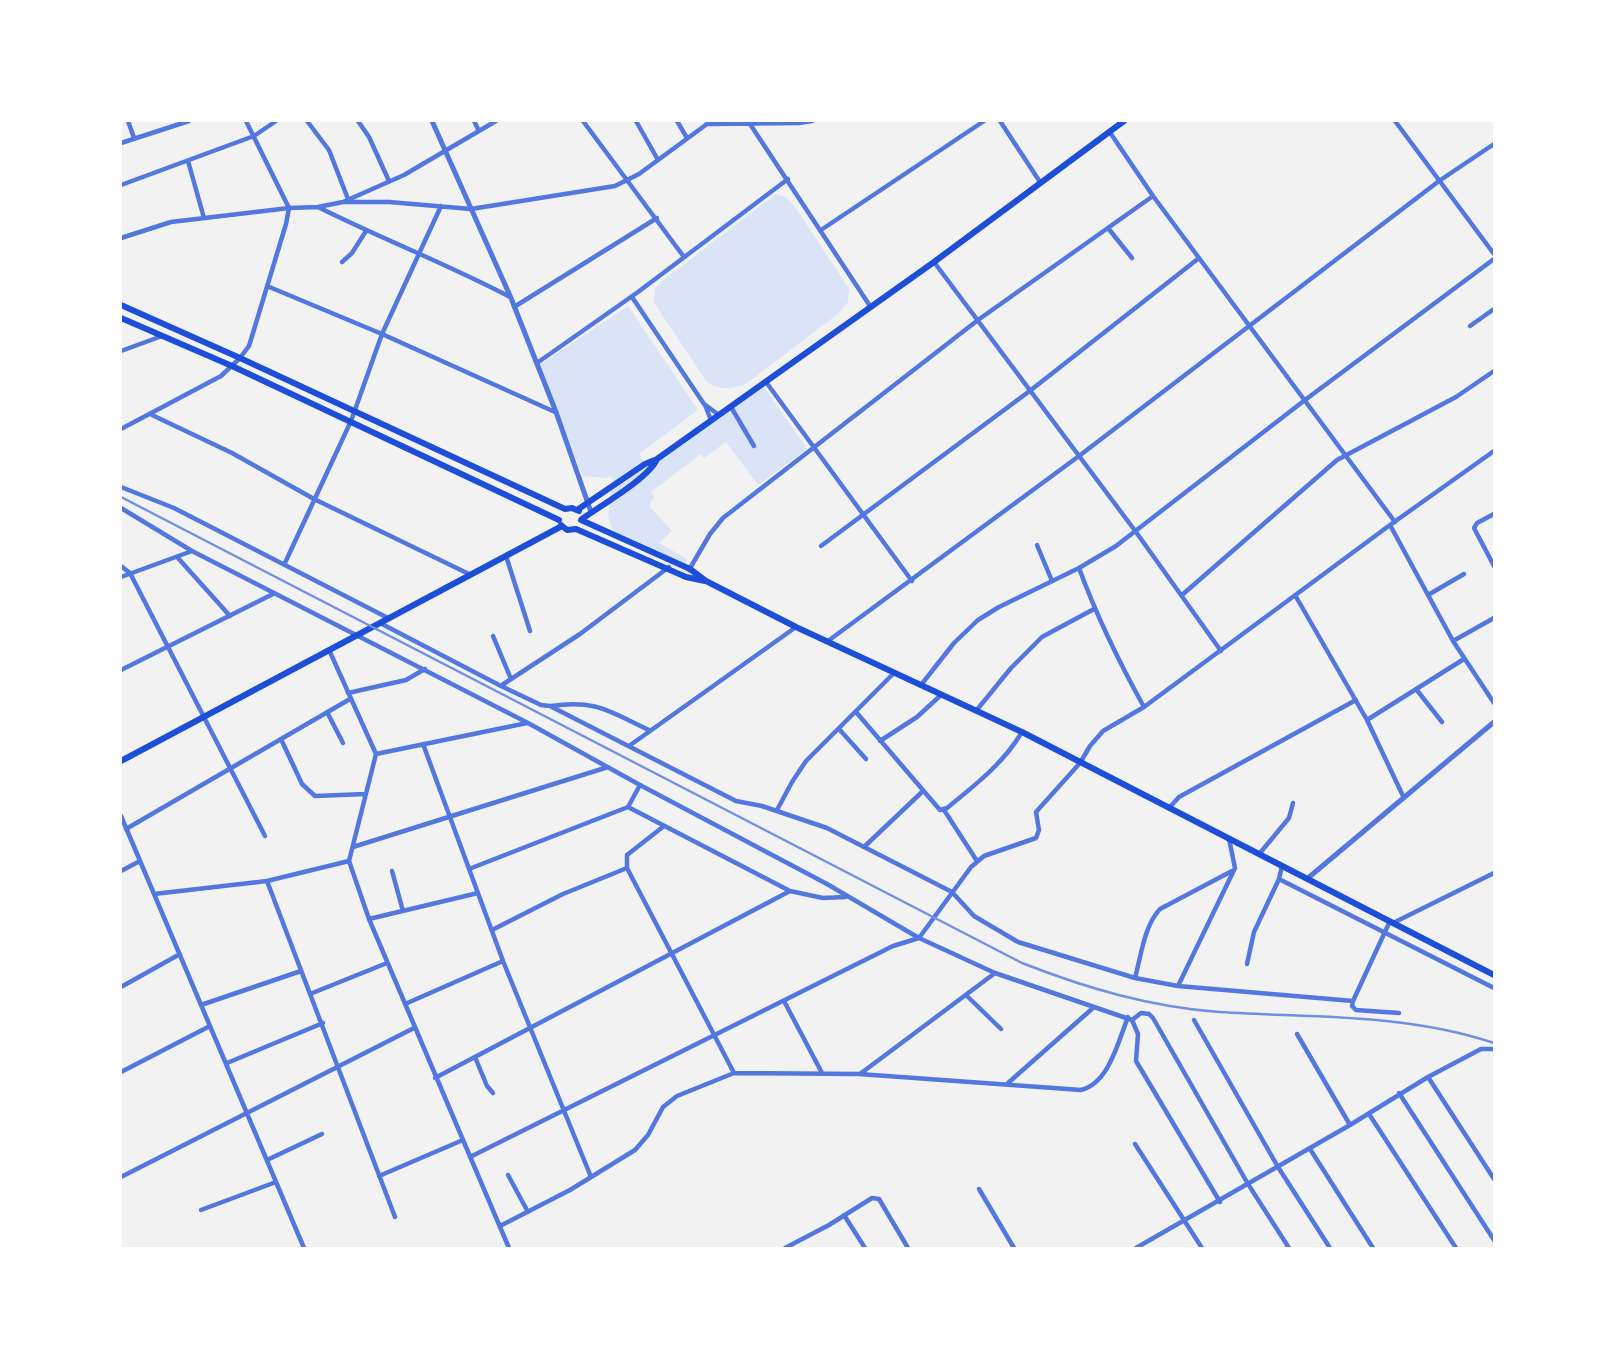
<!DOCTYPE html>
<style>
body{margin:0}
#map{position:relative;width:1615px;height:1369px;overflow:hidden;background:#f2f2f2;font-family:Barlow,sans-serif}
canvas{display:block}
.frame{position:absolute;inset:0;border:122px solid #fff;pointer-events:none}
</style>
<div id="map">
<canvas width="1615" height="1369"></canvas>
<div class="frame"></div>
</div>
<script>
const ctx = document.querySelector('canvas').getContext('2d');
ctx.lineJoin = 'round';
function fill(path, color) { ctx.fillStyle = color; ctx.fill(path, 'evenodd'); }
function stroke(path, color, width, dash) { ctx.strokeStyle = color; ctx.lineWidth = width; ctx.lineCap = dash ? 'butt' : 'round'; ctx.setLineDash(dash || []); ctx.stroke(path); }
fill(new Path2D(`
 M776,194L786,197L795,207L849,289L848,302L839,313L747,383C733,389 720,391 707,382L654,303L655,289L662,281Z
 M628,306L698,410L639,454L644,462L615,482L610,476L607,478L583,476L538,366Z
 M764,387L807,449L758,485L726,442L704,458L701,454L651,492L654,497L649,506L672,531L659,543L687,559L683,568L615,535L608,516L611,491Z`), '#dbe4f7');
stroke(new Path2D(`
 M128,121L134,138
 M307,121L329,150L348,199
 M358,121L369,137L389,181
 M474,121L479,131
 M583,121L684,257
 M636,121L658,160
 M677,121L687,138
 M748,121L870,306
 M1000,121L1040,182
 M1395,121L1494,254
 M1109,131L1153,196L1395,522
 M121,143L189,121
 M188,161L204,218
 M121,185L254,136L276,121
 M343,202L404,175L496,121
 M318,207C382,239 447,264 510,297
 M1108,228L1132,258
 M821,230L984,121
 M121,238L171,222L289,208L318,207L343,202H389L471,209L615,186L639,174L707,124L799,123L812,121
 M342,262L352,253L366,231
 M934,262L1136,532L1221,651
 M267,286L382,334L555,412
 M632,297L704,404L719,415
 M514,307L657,218
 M1470,326L1494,309
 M121,351L162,336
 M537,363L638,292L788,179
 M766,382L912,581
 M705,405L711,420
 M731,407L754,446
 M152,415L232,453L314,499L469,574
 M121,429L221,376L240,358L249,346L286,224L289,208L246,121
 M121,487L174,508L388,618
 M121,508L192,551L528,723L640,785L827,884L919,938L995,973L1132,1020L1138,1034L1136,1061L1220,1202
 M1494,514L1477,523L1474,528L1494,566
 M1390,525L1453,641L1494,703
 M1037,545L1052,581
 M821,546L1031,390L1199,258
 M506,556L530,631
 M178,558L230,616
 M284,565L351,421L382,334L441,206
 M121,566L130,573L265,836
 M1079,568C1097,617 1119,662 1144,707
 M689,570L710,534L723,518L978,320L1153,196
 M121,577L192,551
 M1182,595L1337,460L1456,397L1494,371
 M1295,595L1367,720L1404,798
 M1428,595L1464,574
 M380,623L501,686L541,705L550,706L736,801L762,806L827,828L952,892L974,916L1018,942L1135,978L1178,986L1353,1001L1390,921
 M493,636L511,679
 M828,641L1079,456L1439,181L1494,144
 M1453,641L1494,618
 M330,652L376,754L349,861L369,919L509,1248
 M121,670L273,594
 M502,685L580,634L669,567
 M921,685L954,643L978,620L999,607L1079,568L1116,546L1305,400L1494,259
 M1416,689L1442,722
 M348,693L406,680L425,669
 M551,706C596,699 610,712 649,730
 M976,711L1011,668L1042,637L1094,609
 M327,712L343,743
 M856,712L940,810L947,808C975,785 1003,764 1022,732
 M1367,720L1464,659
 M839,729L866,759
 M281,739L302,784L315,796L366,794
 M880,741L917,717L941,695
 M423,744L503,961L591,1177
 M629,746L796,627
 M376,754L527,723
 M628,807L790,891L823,898L845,897
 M1169,808L1179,797L1356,700
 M777,810L792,782L806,761L894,673
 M944,810L977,861
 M121,816L304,1248
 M664,826L627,855V868L734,1073
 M126,829L350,699
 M353,847L608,767
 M864,847L922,792
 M1260,853L1289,818L1293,803
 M469,869L628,807L640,785
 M121,871L140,861
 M392,871L403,911
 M1279,879L1494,988
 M267,881L395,1217
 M154,894L267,881L349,861
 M369,919L478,893
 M1393,923L1494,873
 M492,930L563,894L627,868
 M1247,964L1254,932L1279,879L1282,866
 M1135,978C1141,956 1144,926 1160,909L1232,871
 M1178,986L1235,868L1229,839
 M121,987L180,954
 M310,994L387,963
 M966,995L1001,1029
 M784,1001L822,1073
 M1353,1001L1352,1006L1356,1010L1399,1013
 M405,1004L503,961
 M201,1005L301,971
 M1132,1020L1141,1013L1149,1014L1153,1018L1248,1184L1289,1248
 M1194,1020L1278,1167L1330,1248
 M1297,1034L1350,1125
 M475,1057L487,1086L493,1093
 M227,1063L323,1023
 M121,1072L210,1026
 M860,1074L995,973
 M1428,1077L1494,1179
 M435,1078L790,891
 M1008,1083L1093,1008
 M1399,1093L1494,1240
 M1369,1114L1456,1248
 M1135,1144L1202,1248
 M1310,1149L1373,1248
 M470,1157L893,946L919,938L971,867L984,856L1036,838L1039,830L1036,812L1080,763L1090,746L1103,731L1144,707L1390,525L1494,451
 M267,1160L322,1134
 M508,1175L528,1212
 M379,1176L463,1140
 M121,1177L414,1028
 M979,1189L1014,1248
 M201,1210L276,1182
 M844,1215L865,1248
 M500,1226L570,1190L635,1150L648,1135L663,1107L677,1096L734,1073L859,1074L1081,1090C1109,1083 1118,1042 1128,1017
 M785,1248L829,1225L872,1198L879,1199L908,1248
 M1136,1248L1350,1125L1428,1077L1481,1049H1494`), '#5277de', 4.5);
stroke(new Path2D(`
 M432,121L511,298L556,412L591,512
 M1308,878L1494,722`), '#5277de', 5);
stroke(new Path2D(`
 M121,305L240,358L565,509L572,508L579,511
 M121,318L232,366L559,520
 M577,510L645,464L657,459L934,262L1124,121
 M582,519C600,506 649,478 657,459
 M581,520L690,569L706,581L796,627L1022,732L1494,975
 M561,525L567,530L576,529L686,577L705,581
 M121,761L562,526`), '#1d4ed8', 6);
stroke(new Path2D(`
 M121,497L1022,963C1086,988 1150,1007 1219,1012C1311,1018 1405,1013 1494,1043`), '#7290e2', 2.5);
</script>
